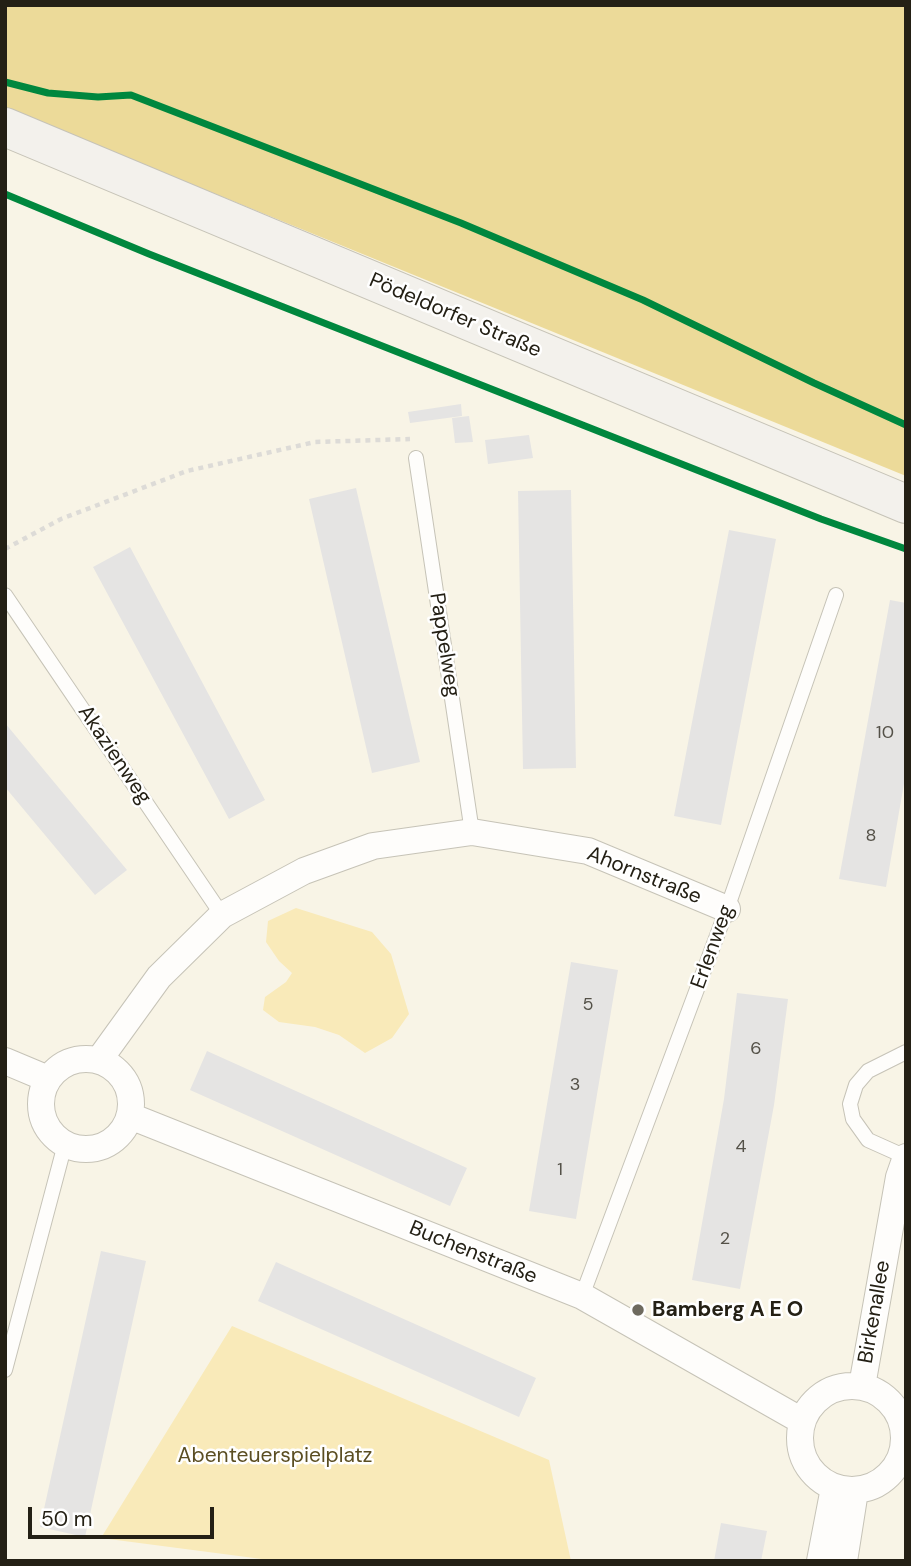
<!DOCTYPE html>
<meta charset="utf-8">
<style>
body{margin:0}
#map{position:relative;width:911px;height:1566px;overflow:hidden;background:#f8f4e6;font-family:"DM Sans",sans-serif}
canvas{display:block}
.frame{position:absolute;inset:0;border:7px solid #242015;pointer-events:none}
.scale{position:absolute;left:28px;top:1507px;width:186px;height:32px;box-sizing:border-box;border:4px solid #242015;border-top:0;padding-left:9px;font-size:21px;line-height:24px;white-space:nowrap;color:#242015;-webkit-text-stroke:5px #fff;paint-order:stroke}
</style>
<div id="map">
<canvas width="911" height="1566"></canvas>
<div class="frame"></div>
<div class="scale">50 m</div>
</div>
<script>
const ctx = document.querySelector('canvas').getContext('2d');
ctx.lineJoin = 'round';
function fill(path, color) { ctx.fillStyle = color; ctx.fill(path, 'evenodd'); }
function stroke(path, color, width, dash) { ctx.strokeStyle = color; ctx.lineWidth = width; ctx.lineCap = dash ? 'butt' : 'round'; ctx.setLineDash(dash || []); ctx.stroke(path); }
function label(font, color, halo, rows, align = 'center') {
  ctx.font = font + ' "DM Sans",sans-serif'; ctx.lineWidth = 5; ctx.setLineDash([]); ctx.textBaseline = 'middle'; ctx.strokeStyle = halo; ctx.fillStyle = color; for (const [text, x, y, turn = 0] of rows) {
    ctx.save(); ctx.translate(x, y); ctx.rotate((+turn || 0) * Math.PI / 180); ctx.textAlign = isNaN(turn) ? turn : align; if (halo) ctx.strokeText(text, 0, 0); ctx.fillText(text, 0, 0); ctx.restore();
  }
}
fill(new Path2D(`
 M296,908L372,932L391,954L409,1014L392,1038L365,1053L339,1035L315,1027L279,1022L263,1010L265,997L286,982L292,973L279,961L266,942L268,921Z
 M232,1326L549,1460L571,1561H277L101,1538Z`), '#f9eab9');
fill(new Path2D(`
 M5,5H906V476L5,108Z`), '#ecda99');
fill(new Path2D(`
 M461,404L462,416L410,423L408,412Z
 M469,416L473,442L455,443L452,418Z
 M529,435L533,458L488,464L485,440Z
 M356,488L420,762L372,773L309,499Z
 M571,490L576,768L523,769L518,491Z
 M729,530L776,539L721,825L674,816Z
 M130,547L265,800L229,819L93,567Z
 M890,600L906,603V772L886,887L839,879Z
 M5,723L127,870L95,895L5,787Z
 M571,962L618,970L576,1219L529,1211Z
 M737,993L788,999L774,1105L740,1289L692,1280L724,1099Z
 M207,1051L467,1168L450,1206L190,1090Z
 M101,1251L146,1261L85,1537L40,1527Z
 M276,1262L536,1378L519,1417L258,1301Z
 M721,1523L767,1531L761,1561H714Z`), '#e5e4e3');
const lane = new Path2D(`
 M416,458L472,832
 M5,595L222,915
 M906,1157L868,1140L853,1119L850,1104L856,1085L868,1071L906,1052
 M582,1296L727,909L836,595
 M5,1370L65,1144`);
const street = new Path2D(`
 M41 1104a45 45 0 1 1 90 0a45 45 0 1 1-90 0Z
 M99,1060L159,977L222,915L304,871L373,846L472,832L588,851L727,909
 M5,1061L48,1079
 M130,1116L582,1296L802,1421
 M800 1438a52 52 0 1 1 104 0a52 52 0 1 1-104 0Z
 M862,1386L899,1177L906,1157
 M820,1561L834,1488
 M844,1561L855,1491`);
const secondary = new Path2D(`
 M5,127L906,504`);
stroke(lane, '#c6c3b7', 16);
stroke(street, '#c6c3b7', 28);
stroke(secondary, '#c6c3b7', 40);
stroke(new Path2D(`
 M5,549L61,519L187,471L315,442L410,439`), '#dddbd7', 4.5, [5, 5]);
stroke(lane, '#fefdfb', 14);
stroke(street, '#fefdfb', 26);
stroke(secondary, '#f3f1ec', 38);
stroke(new Path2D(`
 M5,82L48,93L98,97L131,95L461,223L643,300L814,383L906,425
 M5,194L149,254L821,519L906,549`), '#00873e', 7);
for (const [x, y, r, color] of [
 [638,1310,7,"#6e6a5e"]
]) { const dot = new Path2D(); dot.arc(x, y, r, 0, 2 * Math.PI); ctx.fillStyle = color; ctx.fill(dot); stroke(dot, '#fff', 2.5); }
label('18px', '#545148', null, [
 ["10",885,733],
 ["8",871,836],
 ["5",588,1005],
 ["6",756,1049],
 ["3",575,1085],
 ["4",741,1147],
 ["1",560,1170],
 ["2",725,1239]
]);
label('21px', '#242015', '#fff', [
 ["Pödeldorfer Straße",455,316,23],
 ["Pappelweg",444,645,81],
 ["Akazienweg",114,755,56],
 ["Ahornstraße",644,876,22],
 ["Erlenweg",713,947,-70],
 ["Buchenstraße",473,1253,22],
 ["Birkenallee",875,1312,-80]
]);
label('bold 21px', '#242015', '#fff', [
 ["Bamberg A E O",652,1310]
], 'left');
label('21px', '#5b4e22', '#fff', [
 ["Abenteuerspielplatz",275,1456]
]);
</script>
